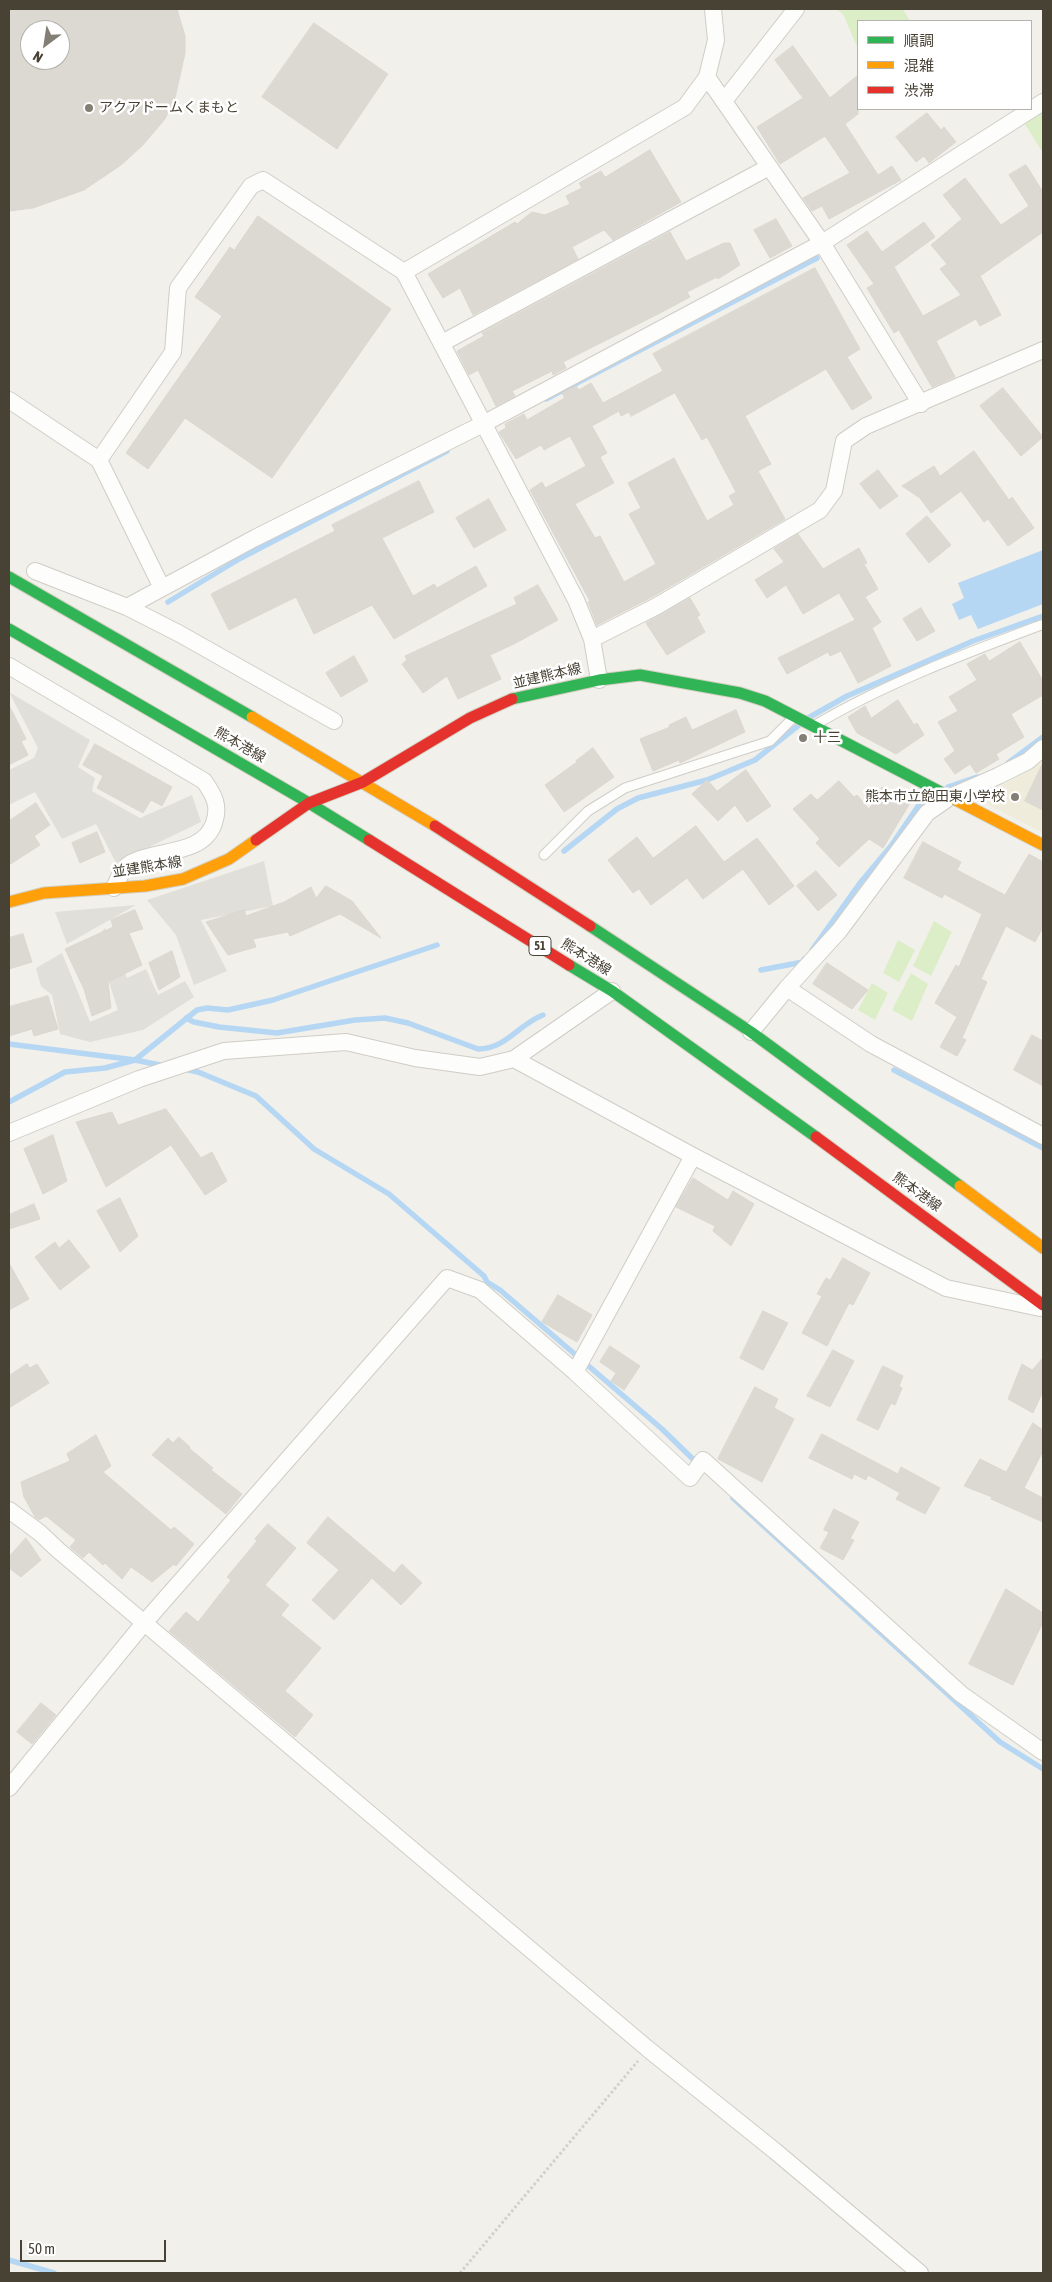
<!DOCTYPE html>
<meta charset="utf-8">
<style>
body{margin:0}
#map{position:relative;width:1052px;height:2282px;overflow:hidden;background:#f2f0ea;font-family:"Asap Condensed","Noto Sans JP",sans-serif}
canvas{display:block}
.frame{position:absolute;inset:0;border:10px solid #484235;pointer-events:none}
.legend{position:absolute;left:857px;top:20px;width:175px;height:90px;box-sizing:border-box;background:#fff;border:1px solid #b6b3ae;margin:0;padding:6px 9px;list-style:none;font-size:15px;color:#484235}
.legend li{display:flex;align-items:center;gap:10px;height:25px}
.legend b{width:25px;border:1px solid #b6b3ae}
.north{position:absolute;left:20px;top:20px;width:50px;height:50px;box-sizing:border-box;background:#fff;border:1px solid #b6b3ae;border-radius:50%;rotate:211deg;font-size:14px;font-weight:700;line-height:20px;text-align:center;color:#484235}
.north::after{content:'';display:block;margin:auto;width:18px;height:22px;background:#847f74;clip-path:polygon(50% 0,100% 100%,50% 72%,0 100%)}
.scale{position:absolute;left:20px;top:2240px;width:146px;height:22px;box-sizing:border-box;border:2px solid #484235;border-top:0;padding-left:6px;font-size:15px;line-height:18px;white-space:nowrap;color:#484235;-webkit-text-stroke:4px #fff;paint-order:stroke}
</style>
<div id="map">
<canvas width="1052" height="2282"></canvas>
<div class="frame"></div>
<ul class="legend">
<li><b style="height:6px;background:#30b455"></b>順調</li>
<li><b style="height:6px;background:#ff9f0a"></b>混雑</li>
<li><b style="height:6px;background:#e5322d"></b>渋滞</li>
</ul>
<div class="north">N</div>
<div class="scale">50 m</div>
</div>
<script>
const ctx = document.querySelector('canvas').getContext('2d');
ctx.lineJoin = 'round';
function fill(path, color) { ctx.fillStyle = color; ctx.fill(path, 'evenodd'); }
function stroke(path, color, width, dash) { ctx.strokeStyle = color; ctx.lineWidth = width; ctx.lineCap = dash ? 'butt' : 'round'; ctx.setLineDash(dash || []); ctx.stroke(path); }
function label(font, color, halo, rows, align = 'center') {
  ctx.font = font + ' "Asap Condensed","Noto Sans JP",sans-serif'; ctx.lineWidth = 5; ctx.setLineDash([]); ctx.textBaseline = 'middle'; ctx.strokeStyle = halo; ctx.fillStyle = color; for (const [text, x, y, turn = 0] of rows) {
    ctx.save(); ctx.translate(x, y); ctx.rotate((+turn || 0) * Math.PI / 180); ctx.textAlign = isNaN(turn) ? turn : align; if (halo) ctx.strokeText(text, 0, 0); ctx.fillText(text, 0, 0); ctx.restore();
  }
}
fill(new Path2D(`
 M1043,760V833L985,803L990,791L1007,783Z`), '#f0ecdb');
fill(new Path2D(`
 M836,9H903L910,21H858V49L843,14Z
 M1043,109V153L1023,121Z
 M934,921L952,932L931,976L913,966Z
 M898,940L915,950L899,982L883,973Z
 M911,973L928,984L912,1021L892,1010Z
 M872,983L888,993L875,1020L858,1010Z`), '#dceec7');
fill(new Path2D(`
 M9,692L90,740L78,767L95,778L92,791L140,818L192,795L201,822L116,863L96,824L62,839L35,792L9,805V770L34,758L38,748Z
 M264,861L273,906L201,920L227,971L194,985L176,935L147,900Z
 M136,905L67,944L55,912Z
 M105,928L127,978L146,969L158,995L185,981L194,997L143,1030L90,1042L60,1034L52,995L41,986L36,968L62,953L90,1022L118,1010L95,939Z`), '#e1dfda');
fill(new Path2D(`
 M1043,550V604L978,629L971,615L959,620L952,604L964,598L958,583Z`), '#b6d7f3');
stroke(new Path2D(`
 M546,399L817,258
 M168,602L239,559L447,451
 M808,718L847,696L973,641L1043,616
 M1008,763L1043,737
 M948,787L977,777
 M564,851L617,809L638,798L707,780L755,760L799,725
 M812,950L860,883L891,846L921,802L933,795
 M761,970L803,962L804,959
 M186,1018L194,1022L219,1027L277,1033L355,1020L385,1018L408,1023L478,1049C506,1049 519,1024 543,1015
 M9,1044L135,1060L165,1066
 M184,1069L198,1072L256,1096L314,1149L389,1194L484,1276L487,1282L500,1290L662,1429L699,1465
 M894,1070L1043,1148
 M9,1102L65,1072L105,1068L135,1060L197,1010L207,1008L228,1010L273,1000L437,945
 M733,1498L1000,1742L1043,1769
 M9,2260L54,2273`), '#b6d7f3', 5.5);
const building = new Path2D(`
 M9,9H177L185,36V53L175,98L165,119L142,146L121,165L84,190L33,208L9,211ZM30,30H60V60H30Z
 M314,23L388,74L337,149L262,97Z
 M793,46L830,98L858,75V114L845,124L878,175L892,166L901,180L829,219L822,206L812,211L803,198L850,173L825,136L780,164L757,127L803,98L775,60Z
 M927,113L941,130L944,127L956,142L929,163L924,156L916,162L896,137Z
 M650,150L681,202L613,240L604,230L572,247L578,259L473,315L460,288L443,298L428,274L515,222L517,224L532,212L545,215L570,204L566,196L582,188L579,183L601,171L605,177Z
 M1026,165L1043,192V232L980,276L1001,315L980,326L976,319L936,341L955,377L932,387L899,330L894,333L867,288L874,284L847,245L867,231L882,252L924,222L935,237L894,267L923,316L961,295L940,269L947,264L931,245L962,219L943,195L965,178L1001,225L1029,206L1009,175Z
 M258,216L391,309L272,478L185,418L148,469L126,453L222,316L195,297L230,247L234,250Z
 M776,219L792,246L770,258L754,230Z
 M670,232L686,261L724,243H730L740,265L718,279L717,277L687,292L690,297L660,313L563,362L566,368L553,375L552,371L512,391L515,396L496,406L478,370L469,375L457,351L484,336L482,333Z
 M815,268L860,349L847,357L872,398L852,410L826,369L745,416L771,464L758,471L785,519L652,597L597,625L588,602L590,601L530,490L542,482L545,488L586,466L570,436L544,450L541,445L516,459L499,432L506,428L505,424L524,414L527,420L563,399L565,398L562,393L576,386L579,390L591,383L603,403L663,371L653,354ZM675,393L702,440L707,437L736,492L729,496L734,505L707,521L674,458L628,483L641,508L629,514L656,564L624,582L600,536L595,538L575,504L614,483L600,457L607,453L592,426L619,411L621,416L629,412L631,416Z
 M1003,388L1043,437L1021,456L980,406Z
 M974,451L1009,500L1012,497L1034,528L1008,546L988,519L984,522L961,491L931,513L920,498L902,486L934,466L940,476Z
 M878,470L898,496L880,509L860,484Z
 M419,481L434,512L382,538L413,596L434,584L437,588L476,566L487,586L394,639L372,605L314,634L296,597L229,630L211,594L335,531L332,525Z
 M489,499L506,530L474,548L456,518Z
 M927,516L951,545L929,563L906,534Z
 M798,534L823,569L859,548L867,563L864,564L878,589L865,597L881,622L872,628L891,666L858,683L841,651L830,656L828,652L787,674L778,658L855,620L839,593L803,614L786,585L767,598L755,580L784,562L774,549Z
 M538,585L558,620L514,644L490,655L501,679L458,699L447,676L423,693L402,664L407,660L405,656L517,604L514,598Z
 M690,598L700,615L697,617L705,632L667,655L646,623Z
 M921,608L935,631L917,641L903,619Z
 M1020,642L1043,681V695L1011,714L1024,737L996,754L999,759L976,773L970,764L955,774L944,759L955,751L938,722L958,711L949,697L977,680L967,664L985,654L989,661Z
 M354,656L368,681L341,697L326,673Z
 M898,700L914,725L917,723L924,735L896,754L857,733L848,717L865,706L871,718Z
 M9,705L26,739L21,741L28,755L9,765Z
 M736,710L745,732L680,763L679,760L653,771L640,739L670,727L669,725L686,717L692,730Z
 M95,744L172,787L162,806L151,800L143,813L97,788L103,776L83,765Z
 M593,748L614,777L564,812L545,785L577,762L576,761Z
 M1043,763V810L1025,801Z
 M746,770L771,806L747,822L735,805L718,821L692,794L707,780L717,791Z
 M839,781L854,797L857,795L869,809L882,787L910,803L883,848L869,839L839,867L816,843L820,839L793,809L811,794L817,800Z
 M36,803L50,825L34,836L40,845L9,865V821Z
 M696,826L724,862L757,838L794,886L769,905L743,869L703,899L687,878L651,905L639,889L633,893L608,860L637,837L653,858Z
 M97,832L105,852L80,863L72,843Z
 M923,842L961,862L957,870L1005,895L1029,854L1043,862V927L1035,942L1006,926L981,979L987,982L962,1038L966,1040L957,1056L940,1047L957,1017L935,1003L956,965L959,967L982,914L944,894L942,898L904,878Z
 M816,871L837,895L818,911L797,886Z
 M326,886L352,901L381,938L340,914L290,936L288,932L253,939L256,947L228,955L206,922L244,910L246,916L284,902L311,887L316,898Z
 M135,910L143,929L129,933L142,965L108,982L111,1008L92,1016L84,989L65,949L109,929L113,927L111,920Z
 M23,934L32,962L9,969V938Z
 M172,951L180,977L159,990L149,963Z
 M827,963L868,990L852,1009L813,984Z
 M48,996L58,1029L34,1036L32,1029L9,1036V1007Z
 M1032,1035L1043,1041V1086L1014,1070Z
 M166,1109L201,1158L212,1152L227,1181L205,1195L171,1145L106,1187L76,1122L112,1112L118,1125Z
 M53,1135L67,1181L43,1194L24,1149Z
 M693,1178L728,1200L733,1191L754,1204L731,1246L713,1231L715,1226L676,1207Z
 M120,1198L138,1236L120,1252L97,1211Z
 M34,1204L40,1219L9,1229V1215Z
 M69,1240L90,1267L60,1290L35,1257L55,1242L59,1248Z
 M843,1258L870,1273L853,1305L849,1303L827,1346L802,1333L822,1296L817,1294L826,1278L830,1280Z
 M9,1263L29,1299L9,1310Z
 M558,1295L592,1315L577,1342L542,1322Z
 M763,1311L788,1323L763,1370L740,1358Z
 M610,1346L640,1366L624,1390L611,1381L616,1373L600,1362Z
 M833,1350L854,1361L830,1407L807,1396Z
 M1043,1358V1391L1033,1413L1008,1399L1022,1364L1032,1370Z
 M27,1364L30,1368L37,1364L49,1383L9,1408V1376Z
 M883,1366L903,1376L899,1386L902,1388L895,1405L891,1403L878,1430L857,1420Z
 M755,1387L778,1399L774,1408L794,1419L762,1482L718,1459Z
 M1033,1423L1043,1430V1451L1024,1488L1043,1498V1522L991,1499L992,1497L964,1486L980,1459L1006,1472Z
 M822,1434L898,1474L901,1467L940,1488L925,1514L896,1499L900,1493L868,1475L866,1480L854,1474L852,1479L809,1458Z
 M96,1435L111,1466L103,1472L171,1530L174,1527L194,1544L176,1566L174,1564L152,1582L131,1567L122,1579L105,1563L103,1565L89,1552L83,1558L70,1547L76,1540L46,1516L39,1520L35,1517L24,1497L21,1482L70,1461L67,1454Z
 M179,1437L190,1447L189,1448L213,1468L211,1470L242,1494L226,1514L152,1455L168,1438L173,1443Z
 M834,1509L859,1522L850,1539L854,1540L843,1560L820,1548L829,1532L824,1530Z
 M328,1517L394,1573L402,1564L422,1583L401,1605L372,1578L334,1620L312,1600L339,1570L307,1543Z
 M268,1524L296,1548L265,1585L289,1605L281,1615L321,1648L285,1691L313,1715L295,1737L169,1631L186,1612L198,1622L231,1580L227,1577L257,1541L255,1539Z
 M26,1538L41,1560L21,1577L9,1568V1557Z
 M1006,1589L1043,1613V1622L1013,1685L969,1664Z
 M41,1703L56,1715L32,1744L17,1732Z`);
fill(building, '#dbd9d2');
stroke(building, '#dad7cf', 1);
const lane = new Path2D(`
 M815,725C886,683 964,654 1041,625
 M544,855L588,811L625,788L770,741L794,717`);
const street = new Path2D(`
 M707,77L822,243L921,404
 M724,101L796,9
 M404,272L685,107L707,77L716,40L713,9
 M442,343L769,167
 M9,400L99,460L162,588
 M99,460L173,352L178,288L251,186L263,180L404,272L576,600L592,639L599,680
 M35,571L127,607L180,634L334,721
 M127,607L255,538L483,424L822,243L1043,102
 M592,639L657,606L820,510L834,491L844,441L866,426L1043,350
 M9,666L204,781C214,795 220,806 214,823C203,856 156,849 131,863C122,868 118,880 114,888
 M787,988L871,1044L1043,1136
 M751,1032L787,988L839,931L927,813L950,797L998,776L1028,761L1043,748
 M514,1059L693,1156L946,1288L1040,1308
 M9,1133L139,1079L224,1051L346,1042L415,1058L480,1067L514,1059L612,991
 M575,1372L693,1156
 M9,1510L40,1533L58,1550L648,2049L775,2151L920,2273
 M9,1788L144,1623L447,1278L480,1290L575,1372L690,1478L703,1460L961,1694L1043,1752`);
const fast = new Path2D(`
 M9,577L252,717
 M9,629L309,803L369,840
 M512,699L599,680L640,675L740,693L765,701L956,800
 M590,926L751,1032L960,1186
 M569,965L612,991L816,1137`);
const slow = new Path2D(`
 M252,717L435,826
 M956,800L1043,845
 M9,902L44,893L145,886L183,879L229,859L256,840
 M960,1186L1043,1248`);
const jam = new Path2D(`
 M435,826L590,926
 M256,840L309,803L363,782L470,718L512,699
 M369,840L569,965
 M816,1137L1043,1305`);
stroke(lane, '#d0cdc7', 11);
stroke(street, '#d0cdc7', 18);
stroke(fast, '#d1cec0', 13);
stroke(slow, '#d1cec0', 13);
stroke(jam, '#d1cec0', 13);
stroke(new Path2D(`
 M460,2273L638,2061`), '#d2d0ca', 3, [2.5, 2.5]);
stroke(lane, '#fdfdfc', 9);
stroke(street, '#fdfdfc', 16);
stroke(fast, '#30b455', 11);
stroke(slow, '#ff9f0a', 11);
stroke(jam, '#e5322d', 11);
for (const [x, y, r, color] of [
 [89,108,5,"#847f74"],
 [803,738,5,"#847f74"],
 [1015,797,5,"#847f74"]
]) { const dot = new Path2D(); dot.arc(x, y, r, 0, 2 * Math.PI); ctx.fillStyle = color; ctx.fill(dot); stroke(dot, '#fff', 2); }
for (const [x, y, w] of [
 [540,946,22]
]) { const box = new Path2D(); box.roundRect(x - w / 2, y - 9.5, w, 19, 4); ctx.fillStyle = '#fff'; ctx.fill(box); stroke(box, '#484235', 1); }
label('bold 12px', '#484235', null, [
 ["51",540,946]
]);
label('14px', '#484235', '#fff', [
 ["アクアドームくまもと",99,108],
 ["十三",813,738],
 ["熊本市立飽田東小学校",1005,797,"right"]
], 'left');
label('14px', '#484235', '#fff', [
 ["並建熊本線",547,676,-13],
 ["熊本港線",240,745,30],
 ["並建熊本線",147,867,-9],
 ["熊本港線",586,957,32],
 ["熊本港線",917,1192,36]
]);
</script>
